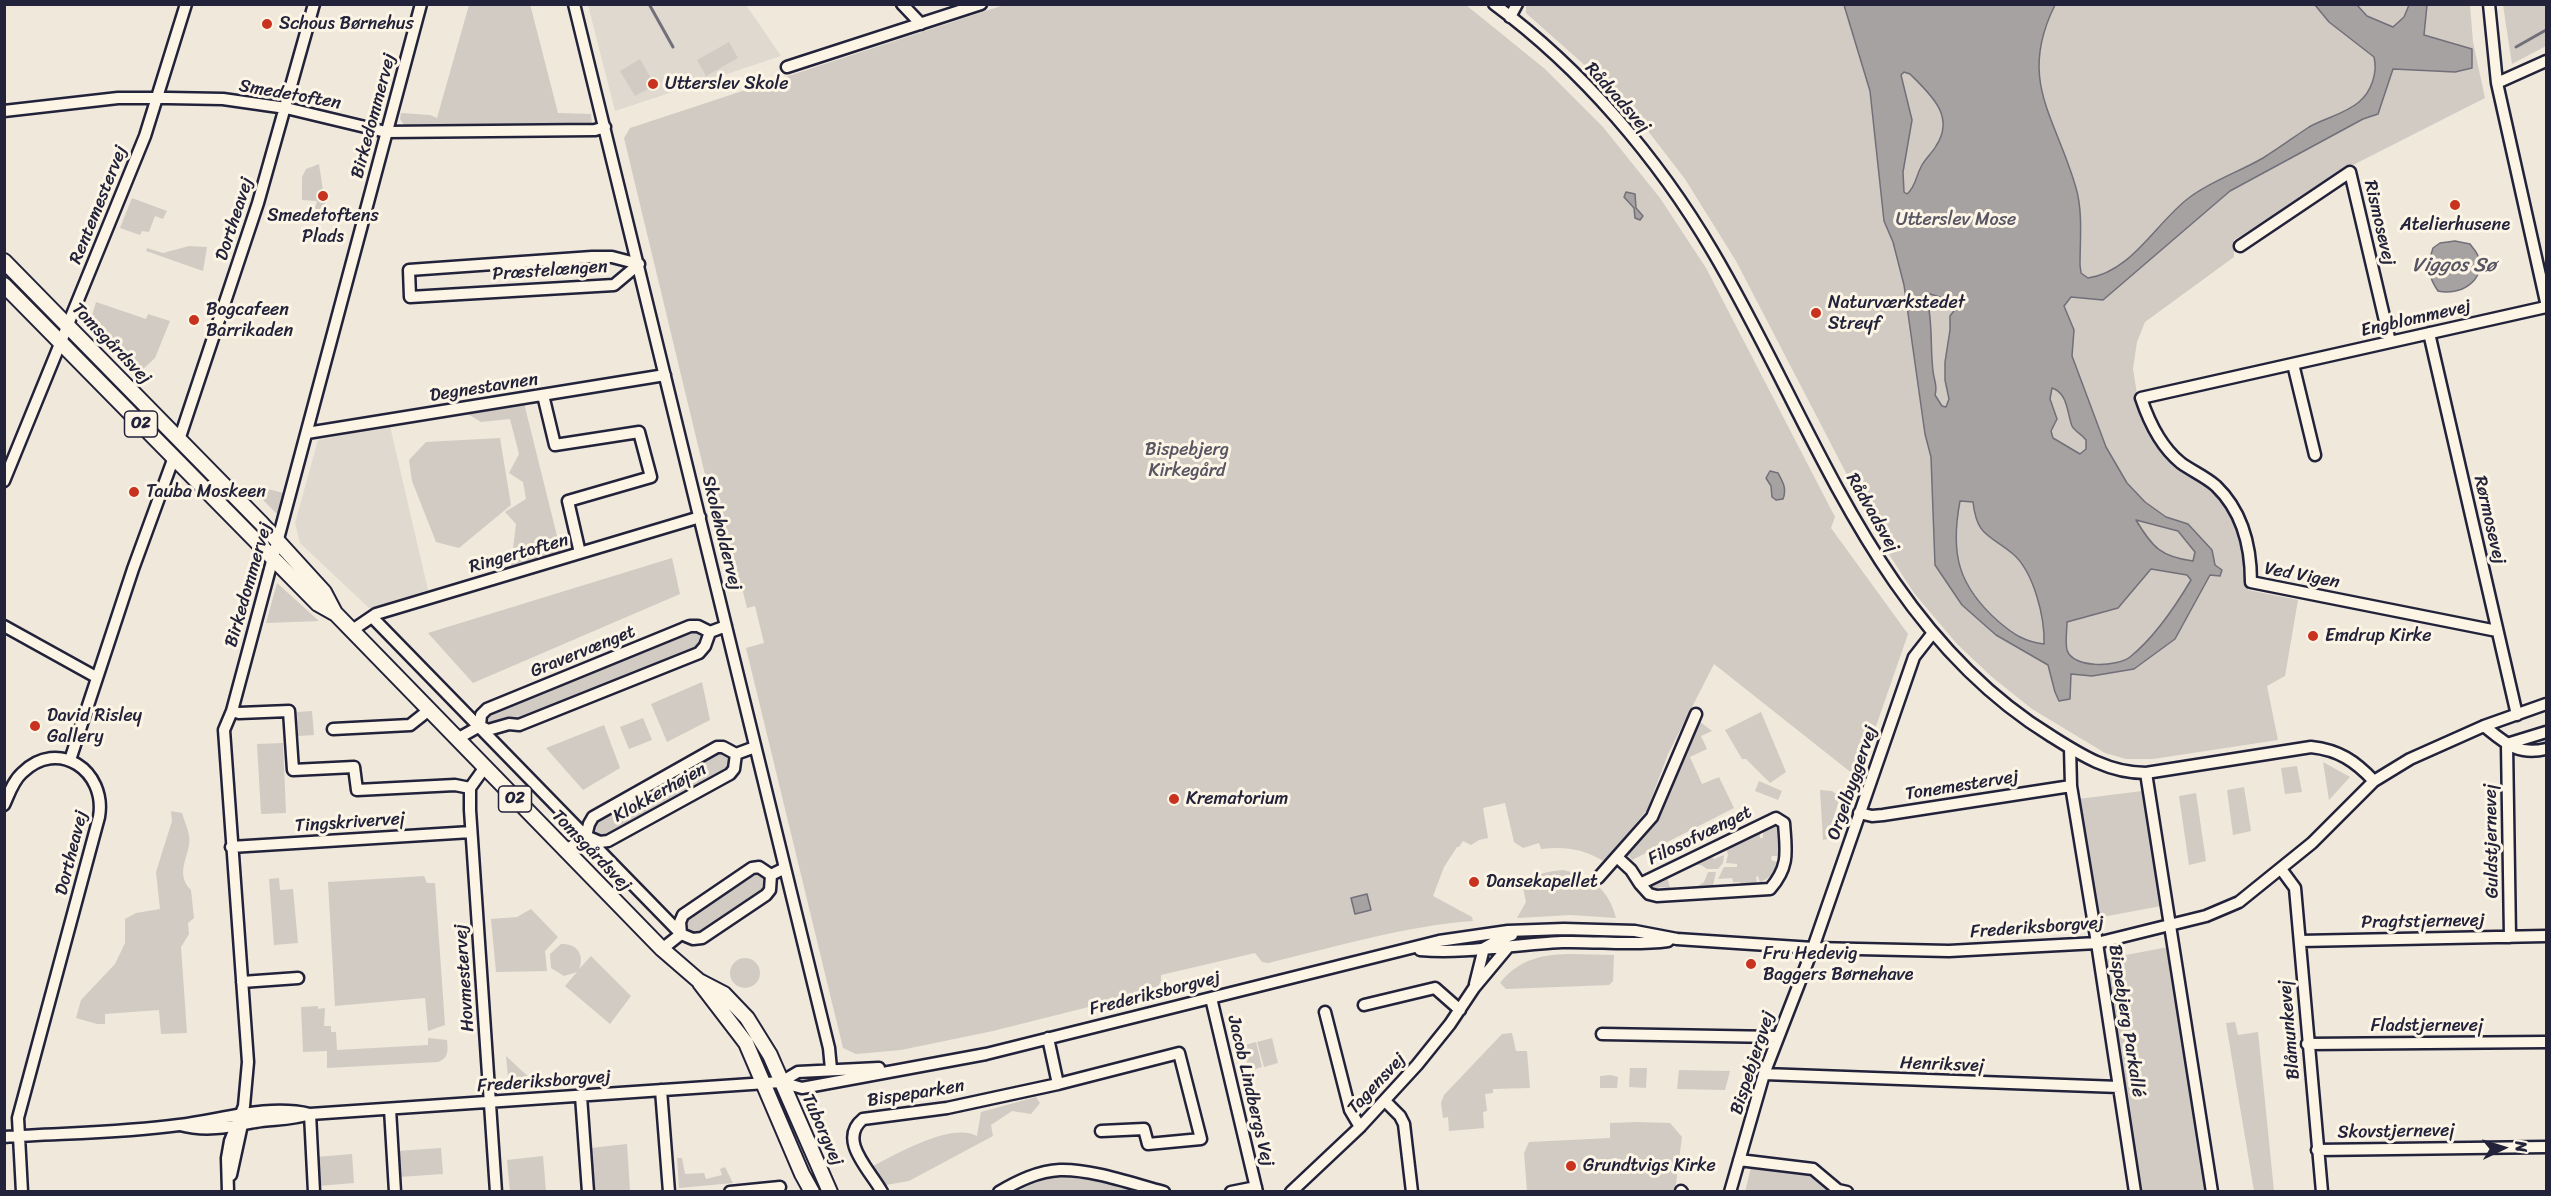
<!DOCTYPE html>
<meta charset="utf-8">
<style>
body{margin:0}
#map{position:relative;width:2551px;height:1196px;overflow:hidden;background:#efe8db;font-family:Sriracha,sans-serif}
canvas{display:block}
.frame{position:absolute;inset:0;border:6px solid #22223b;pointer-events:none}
.north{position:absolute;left:2473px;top:1118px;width:60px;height:60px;-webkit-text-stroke:4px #fcf5e5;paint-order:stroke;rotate:86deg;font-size:16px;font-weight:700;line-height:24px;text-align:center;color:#22223b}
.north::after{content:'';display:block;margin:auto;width:21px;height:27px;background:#22223b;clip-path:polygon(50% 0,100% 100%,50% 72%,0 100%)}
</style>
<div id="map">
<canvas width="2551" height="1196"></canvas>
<div class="frame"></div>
<div class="north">N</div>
</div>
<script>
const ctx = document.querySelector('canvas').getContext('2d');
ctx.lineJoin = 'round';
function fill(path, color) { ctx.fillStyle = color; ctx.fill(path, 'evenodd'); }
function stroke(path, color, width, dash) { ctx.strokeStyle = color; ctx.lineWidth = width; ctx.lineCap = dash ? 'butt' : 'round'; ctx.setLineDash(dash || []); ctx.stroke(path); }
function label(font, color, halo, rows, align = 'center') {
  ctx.font = font + ' Sriracha,sans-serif'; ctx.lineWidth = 6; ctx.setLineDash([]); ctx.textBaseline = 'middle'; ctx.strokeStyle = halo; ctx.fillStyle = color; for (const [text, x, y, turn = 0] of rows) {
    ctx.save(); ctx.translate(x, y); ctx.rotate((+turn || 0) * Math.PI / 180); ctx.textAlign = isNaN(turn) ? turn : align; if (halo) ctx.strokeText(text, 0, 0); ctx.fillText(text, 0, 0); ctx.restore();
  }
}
fill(new Path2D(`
 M588,5H746L781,56L615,111Z
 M390,426L428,590L370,609L300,543L295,523L318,440Z`), '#e0d9cf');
fill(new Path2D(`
 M530,4L558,113L591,114L592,124L404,125L400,119L401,113L430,115L437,118L469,5Z
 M1004,5H1466L1545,69L1603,127L1660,198L1706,268L1835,517L1831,528L1908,634L1858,778L1714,664L1668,754L1647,810L1604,861C1583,849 1565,846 1541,849L1539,843L1523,848L1514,842L1505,803L1483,808L1488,838L1479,840L1471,845L1463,841L1459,847H1457L1444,867L1433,896L1472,917L1473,921C1404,926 1335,947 1268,963L1262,962L1255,953L1161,975V981L1156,990L993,1031L901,1050L856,1054L843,1048L746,648L764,643L755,606L747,608L742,588L733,591L624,138L630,128Z
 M1526,5H2470L2473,42L2485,98L2355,164L2234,240V257L2145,322L2137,342L2133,369L2138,400L2169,455L2214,492L2232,513L2243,538L2248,559V590L2298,600L2285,676L2267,686L2278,740L2153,759H2126L2105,753L2032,709L1992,677L1957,644L1914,593L1885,548L1736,261L1685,179L1638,118L1589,69L1526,13Z
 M2503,5H2546V46L2512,64Z
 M729,42L738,58L706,76L697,60Z
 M640,59L655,85L635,96L620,71Z
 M319,164L325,204L318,211L315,208L317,201L302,200V177L306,169Z
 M132,198L167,211L163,219L155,216L149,232L142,231L140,235L120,228Z
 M189,246L207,247L203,271L146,251L147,248L163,253Z
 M96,302L146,319L148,314L170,321L155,358L139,373L90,323Z
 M524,403L561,552L511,566L516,524L505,512L526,499L523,482L509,473L519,454L510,419L481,422L466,413Z
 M500,438L511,505L459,548L436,542L412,481L409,460L426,442Z
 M257,486L283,493L277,514L255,492Z
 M672,558L680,594L473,683L428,633Z
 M277,583L319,621L266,623Z
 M695,630L702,635L703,641L697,649L521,720L484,725L487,716L492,711Z
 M702,682L710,720L667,742L651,704Z
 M312,711L314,735L298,736L297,712Z
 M1761,712L1786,772L1770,783L1746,759H1742L1725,730Z
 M643,718L652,740L629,749L620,727Z
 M1699,721L1712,731L1701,736L1707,749L1690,757L1702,784L1719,777L1734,808L1632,860L1628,855L1660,816L1676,774Z
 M604,725L620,768L583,790L546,748Z
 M283,743L286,813L261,814L257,744Z
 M721,752L731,756L727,771L608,837L591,834L598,820Z
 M2323,762L2350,777L2329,800Z
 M2297,766L2302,792L2285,794L2281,768Z
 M1759,781L1782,791L1778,800L1755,791Z
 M2244,787L2251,831L2233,835L2227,790Z
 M1820,790L1832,791L1840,797L1827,839L1823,840Z
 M2142,791L2161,906L2097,918L2078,799Z
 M2196,793L2206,861L2189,865L2179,796Z
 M171,811L182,813C184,820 188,828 189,836C192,854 173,872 191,890L194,918L188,923L189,934L181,947L187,1033L161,1034L159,1010L105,1014V1024H97L76,1018L81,1000L115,964L125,943V919L136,913L160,909L156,872L172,821Z
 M1774,826L1777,828L1779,856H1772L1771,859L1773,861L1779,862L1772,875L1760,883L1758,876L1756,877L1757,883L1741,884L1740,882H1733L1732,878L1718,879L1724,867H1737V864L1726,863L1728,855L1726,848L1738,842L1739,844L1760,832V838H1763V831Z
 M1724,855L1723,863L1718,869H1707L1701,865H1694L1705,858L1706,860L1712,857L1714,859Z
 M1564,870C1592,877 1609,890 1616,918L1571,915L1517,918L1526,902L1522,882C1536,874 1548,871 1564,870Z
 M1708,872H1716L1713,886L1695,888L1704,882Z
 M754,873L766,877L764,888L701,933H694L686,930L685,923L688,917Z
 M424,876L427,883H435L445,1025L428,1031L425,998L335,1006L328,882Z
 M1667,876L1670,888L1659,887L1658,889L1652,890L1649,886Z
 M279,878L280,890L293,889L298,943L274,945L269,879Z
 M531,909L558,937L545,951L547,971L496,972L491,919L517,917Z
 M561,944C577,943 585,955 579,969L591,956L631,996L610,1024L565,986L577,972L564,976L551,968L550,954Z
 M2168,947L2208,1191H2141L2105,959Z
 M1614,955L1613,981L1609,985L1506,989L1500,983C1529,946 1571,955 1614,955Z
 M730 973a15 15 0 1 1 30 0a15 15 0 1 1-30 0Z
 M318,1006V1009L325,1008L324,1026H331V1032H336L337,1050L428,1045V1038L447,1040C448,1050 449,1058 438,1062L327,1068V1051L303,1052L301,1007Z
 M2235,1022L2238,1035L2258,1032L2274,1191H2254L2226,1023Z
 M1512,1033L1516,1051H1527L1530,1088L1493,1089V1093L1485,1094L1487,1111L1483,1112L1484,1128L1449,1131L1448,1117L1443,1118L1441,1103L1444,1095L1502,1034Z
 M1272,1038L1278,1063L1264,1067L1257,1042Z
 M1256,1042L1262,1067L1249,1071L1242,1046Z
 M506,1056L534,1082L514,1084L508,1078Z
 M1630,1068H1647L1646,1088L1629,1087Z
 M1679,1070L1730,1071L1725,1090L1677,1089Z
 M1611,1075L1618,1077L1617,1088H1600V1076Z
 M1036,1097L1040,1103L1031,1114L1012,1111L991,1125L993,1136L909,1181L886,1185L873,1166C897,1154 951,1122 977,1136L981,1112Z
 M1637,1122L1670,1123L1682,1137L1675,1191H1527L1524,1153L1529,1142L1610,1138V1123Z
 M627,1144L630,1191H595L591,1148Z
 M441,1148L443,1174L399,1177L397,1151Z
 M352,1154L354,1183L318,1186L316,1157Z
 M543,1156L546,1191H510L507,1160Z
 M677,1158H682L685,1174L704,1173L706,1179L722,1175L720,1169L725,1167L733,1183L679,1188Z
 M1751,1167L1808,1172L1829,1191L1745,1192Z
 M1059,1175L1081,1176L1147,1191L1016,1192L1040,1180Z`), '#d1cbc3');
const water = new Path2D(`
 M1844,5H2055C2017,81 2056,117 2076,188C2083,212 2080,240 2080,265L2081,273L2088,278C2132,272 2157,221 2190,197C2213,180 2239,172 2263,158C2279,148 2294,137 2309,127C2325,118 2345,114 2359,102C2371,92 2378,73 2374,57L2329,22L2315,5H2357L2367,16L2393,27L2404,17L2409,5H2427L2424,35L2472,49V68L2455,72L2393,69L2378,114L2363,119L2230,191L2103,300L2071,297L2064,306L2074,330L2072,356L2106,447L2127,483L2145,502L2166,517L2188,524L2212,550L2215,565L2222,570L2220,576L2210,575L2175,639L2134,669L2092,676L2071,674L2070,699L2059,701L2055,692L2048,665L1996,635L1962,605L1935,565L1931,457L1925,434L1904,285L1893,242L1884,221L1870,91ZM1904,72L1910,74C1930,94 1956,116 1936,146C1932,153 1926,158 1922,165C1916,175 1916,187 1907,194L1904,192L1903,172L1912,120L1901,75ZM1930,294L1943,298L1956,308L1950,316V330L1945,362V380L1949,399L1946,407L1942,406L1935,395C1938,386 1934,381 1933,371C1930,347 1933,323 1927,299ZM2052,388C2068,393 2067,413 2072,426C2075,432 2082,434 2086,440V449L2080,454L2053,438L2051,431L2057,419L2050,399ZM1960,501L1973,502C1977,537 1989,534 2013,554C2034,572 2045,618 2044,644C2025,642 2013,634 1999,622C1958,586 1950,554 1960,501ZM2136,520L2178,531L2195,552L2193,561C2161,557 2152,547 2136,520ZM2151,569L2187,575L2191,580C2175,607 2155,637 2130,657C2117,667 2073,669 2067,650C2065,642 2067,630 2067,622L2118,608Z
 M1626,192L1635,194L1636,208L1643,216L1640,220L1635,218L1634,208L1624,197Z
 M2455,241L2470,244C2472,247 2477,252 2478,256C2486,282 2459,296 2438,291C2428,277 2427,265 2433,248L2440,243Z
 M1770,471L1778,473C1783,482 1787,489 1783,499L1776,500L1772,497L1771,486L1766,478Z
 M1367,894L1371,910L1355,914L1351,898Z`);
fill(water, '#a6a2a2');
stroke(water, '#716f79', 1.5);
stroke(new Path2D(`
 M649,4L673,47
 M2516,47L2546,30`), '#716f79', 3);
const minor = new Path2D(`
 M574,4L829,1048L831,1069
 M902,4L921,24
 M1494,4C1582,69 1658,158 1713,252C1813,421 1875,628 2051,736C2081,755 2109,773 2146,773L2311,747C2339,750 2355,761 2374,781
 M2489,4L2497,83L2546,302
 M1510,17L1517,4
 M787,67L981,4
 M2497,83L2546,61
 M4,111L118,98H168L223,99L286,108L386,132L595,130L605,127
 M2240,246L2350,172L2390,342
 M592,257H612L639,264L614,285L410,297L409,270Z
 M2429,333L2517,715
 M2293,364L2315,455
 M543,395L555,445L639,432L651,477L568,501L580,553
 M307,433L665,375
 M179,440L258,203L314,4
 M4,481L145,136L186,4
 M372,617L681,934
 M4,626L96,677
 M351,631L376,614L700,517
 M2497,631L2251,582C2251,546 2243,512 2216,486C2206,477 2192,471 2181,463C2161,447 2149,422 2141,398L2546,307
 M232,711L239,713L289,711L293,770L354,767L357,790L455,785L470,788
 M480,726L481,715L487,709L690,626H698L710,632
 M2484,726C2505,743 2518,756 2546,749
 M333,729L410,725L429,710
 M457,739L480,726L488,730L509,724L519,725L699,653L705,646L710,632L726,626
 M2507,744L2510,937
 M2507,744L2546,732
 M2070,748L2071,786L2097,943L2135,1192
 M70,760L133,569L174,457
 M485,767L470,788V810L496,1192
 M2146,773L2212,1192
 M4,805C9,794 13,781 22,773C58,737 107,771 99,817L18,1118L22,1192
 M1859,813L1872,816L1883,815L2071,786
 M1776,818L1784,823C1786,851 1790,866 1770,889L1657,896L1649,894L1640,884Z
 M586,836L589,824L593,817L717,747H723L736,754
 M231,847L471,832
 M565,851L586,836L600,842L608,841L730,774L734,769L736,754L755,747
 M1617,857L1631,870L1640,884
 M2281,869L2295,888L2322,1192
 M1598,878L1652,817L1696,714
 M681,934L680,922L683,915L752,868L759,867L771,875
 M2300,941L2546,936
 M662,949L681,934L693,939L702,938L766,895L770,890L771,875L785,868
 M1420,950C1467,954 1515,944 1562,942C1598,941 1633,946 1668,941
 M242,982L298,978
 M1475,984L1484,948L1500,939L1512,935
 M1211,998L1257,1192
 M1364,1005L1435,988L1460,1010
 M1325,1012L1350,1110L1360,1127
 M1602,1034L1777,1037
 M2307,1044L2546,1042
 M1764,1074L2119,1087
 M781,1082L798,1072L879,1068
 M1058,1084L1179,1053L1201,1139L1148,1144L1144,1129L1101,1131
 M661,1090L669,1192
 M581,1096L588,1192
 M1385,1101L1400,1116L1404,1124L1412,1192
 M390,1109L395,1192
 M310,1114L314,1192
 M180,1125C206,1132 229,1127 255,1122C273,1119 292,1120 310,1114L781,1082L802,1088L986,1054L1439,941L1508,931L1564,929L1635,931L1677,939L1813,948L1949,951L2097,943L2206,916L2239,902L2312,843L2374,781L2410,759L2484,726L2546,704
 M4,1137C62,1133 121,1133 179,1125C221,1120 267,1104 310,1114
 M2317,1150L2546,1147
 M1739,1160L1813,1169L1838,1190L1847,1192
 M231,1175L243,1120
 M1681,1191L1682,1192
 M228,1192L227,1158L230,1141L244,1106L248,1062L224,730L232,711L421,4
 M730,1192L780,1187
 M882,1192C870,1170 837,1140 863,1119L947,1108L1058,1084L1048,1038
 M999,1192C1018,1181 1038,1171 1060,1170C1092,1169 1133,1184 1164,1192
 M1231,1192L1256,1187
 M1291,1192L1360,1127L1417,1065L1450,1024L1474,988L1509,946
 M1730,1192L1764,1074L1813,948L1914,657L1932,634`);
const major = new Path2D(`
 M4,261L262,524L324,592L335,613L662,949L699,981L724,994L747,1018L770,1055L830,1192
 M4,285L318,604L334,613
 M700,983L746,1043L802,1174L812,1192`);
stroke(minor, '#22223b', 15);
stroke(major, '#22223b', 18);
stroke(minor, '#fcf5e5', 10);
stroke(major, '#fcf5e5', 14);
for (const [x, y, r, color] of [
 [267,24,6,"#c8321e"],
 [653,84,6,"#c8321e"],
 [323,196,6,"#c8321e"],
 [2455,205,6,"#c8321e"],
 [1816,313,6,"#c8321e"],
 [194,320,6,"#c8321e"],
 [134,492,6,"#c8321e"],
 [2313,636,6,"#c8321e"],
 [35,726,6,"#c8321e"],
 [1174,799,6,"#c8321e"],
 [1474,882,6,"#c8321e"],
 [1751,964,6,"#c8321e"],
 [1571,1166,6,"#c8321e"]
]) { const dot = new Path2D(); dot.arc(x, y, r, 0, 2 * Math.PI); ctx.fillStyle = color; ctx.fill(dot); stroke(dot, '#fcf5e5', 2); }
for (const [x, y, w] of [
 [141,424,33],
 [515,799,33]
]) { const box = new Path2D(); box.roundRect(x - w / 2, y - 13, w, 26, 4.5); ctx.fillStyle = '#fcf5e5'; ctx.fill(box); stroke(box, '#22223b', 1.5); }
label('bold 16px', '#22223b', null, [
 ["O2",141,424],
 ["O2",515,799]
]);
label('18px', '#22223b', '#fcf5e5', [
 ["Schous Børnehus",279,24],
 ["Utterslev Skole",665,84],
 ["Smedetoftens",323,216,"center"],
 ["Plads",323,237,"center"],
 ["Atelierhusene",2455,225,"center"],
 ["Naturværkstedet",1828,303],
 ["Streyf",1828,324],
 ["Bogcafeen",206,310],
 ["Barrikaden",206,331],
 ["Tauba Moskeen",146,492],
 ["Emdrup Kirke",2325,636],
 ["David Risley",47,716],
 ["Gallery",47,737],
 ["Krematorium",1186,799],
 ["Dansekapellet",1486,882],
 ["Fru Hedevig",1763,954],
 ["Baggers Børnehave",1763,975],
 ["Grundtvigs Kirke",1583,1166]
], 'left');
label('18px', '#22223b', '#fcf5e5', [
 ["Smedetoften",290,95,10],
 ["Rådvadsvej",1617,98,48],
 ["Birkedommervej",374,116,-75],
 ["Rentemestervej",99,205,-68],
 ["Dortheavej",235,219,-72],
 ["Rismosevej",2379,223,77],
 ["Præstelængen",550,271,-4],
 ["Engblommevej",2416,319,-13],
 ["Tomsgårdsvej",111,344,46],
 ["Degnestavnen",484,388,-9],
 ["Rådvadsvej",1872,513,60],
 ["Rørmosevej",2489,520,77],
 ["Skoleholdervej",721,533,76],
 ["Ringertoften",519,554,-16],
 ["Ved Vigen",2302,576,11],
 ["Birkedommervej",249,585,-74],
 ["Gravervænget",583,652,-22],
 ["Orgelbyggervej",1853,783,-71],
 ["Tonemestervej",1962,786,-9],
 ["Klokkerhøjen",660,793,-29],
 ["Tingskrivervej",350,823,-4],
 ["Filosofvænget",1700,836,-26],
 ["Guldstjernevej",2492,841,-91],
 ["Tomsgårdsvej",591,851,46],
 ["Dortheavej",72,853,-76],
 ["Pragtstjernevej",2423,922,-1],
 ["Frederiksborgvej",2037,928,-4],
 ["Hovmestervej",465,978,-94],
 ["Frederiksborgvej",1155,994,-14],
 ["Bispebjerg Parkallé",2126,1021,81],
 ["Fladstjernevej",2427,1026],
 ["Blåmunkevej",2290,1030,-95],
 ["Bispebjergvej",1753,1063,-72],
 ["Henriksvej",1942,1065,2],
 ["Frederiksborgvej",544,1082,-4],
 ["Tagensvej",1377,1084,-47],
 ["Jacob Lindbergs Vej",1250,1091,77],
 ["Bispeparken",916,1094,-9],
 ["Tuborgvej",822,1130,66],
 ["Skovstjernevej",2396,1132,-1]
]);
label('18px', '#575564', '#fcf5e5', [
 ["Utterslev Mose",1956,220],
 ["Bispebjerg",1187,450],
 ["Kirkegård",1187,471]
]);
label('italic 20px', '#575564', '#fcf5e5', [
 ["Viggos Sø",2454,266]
]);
</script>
